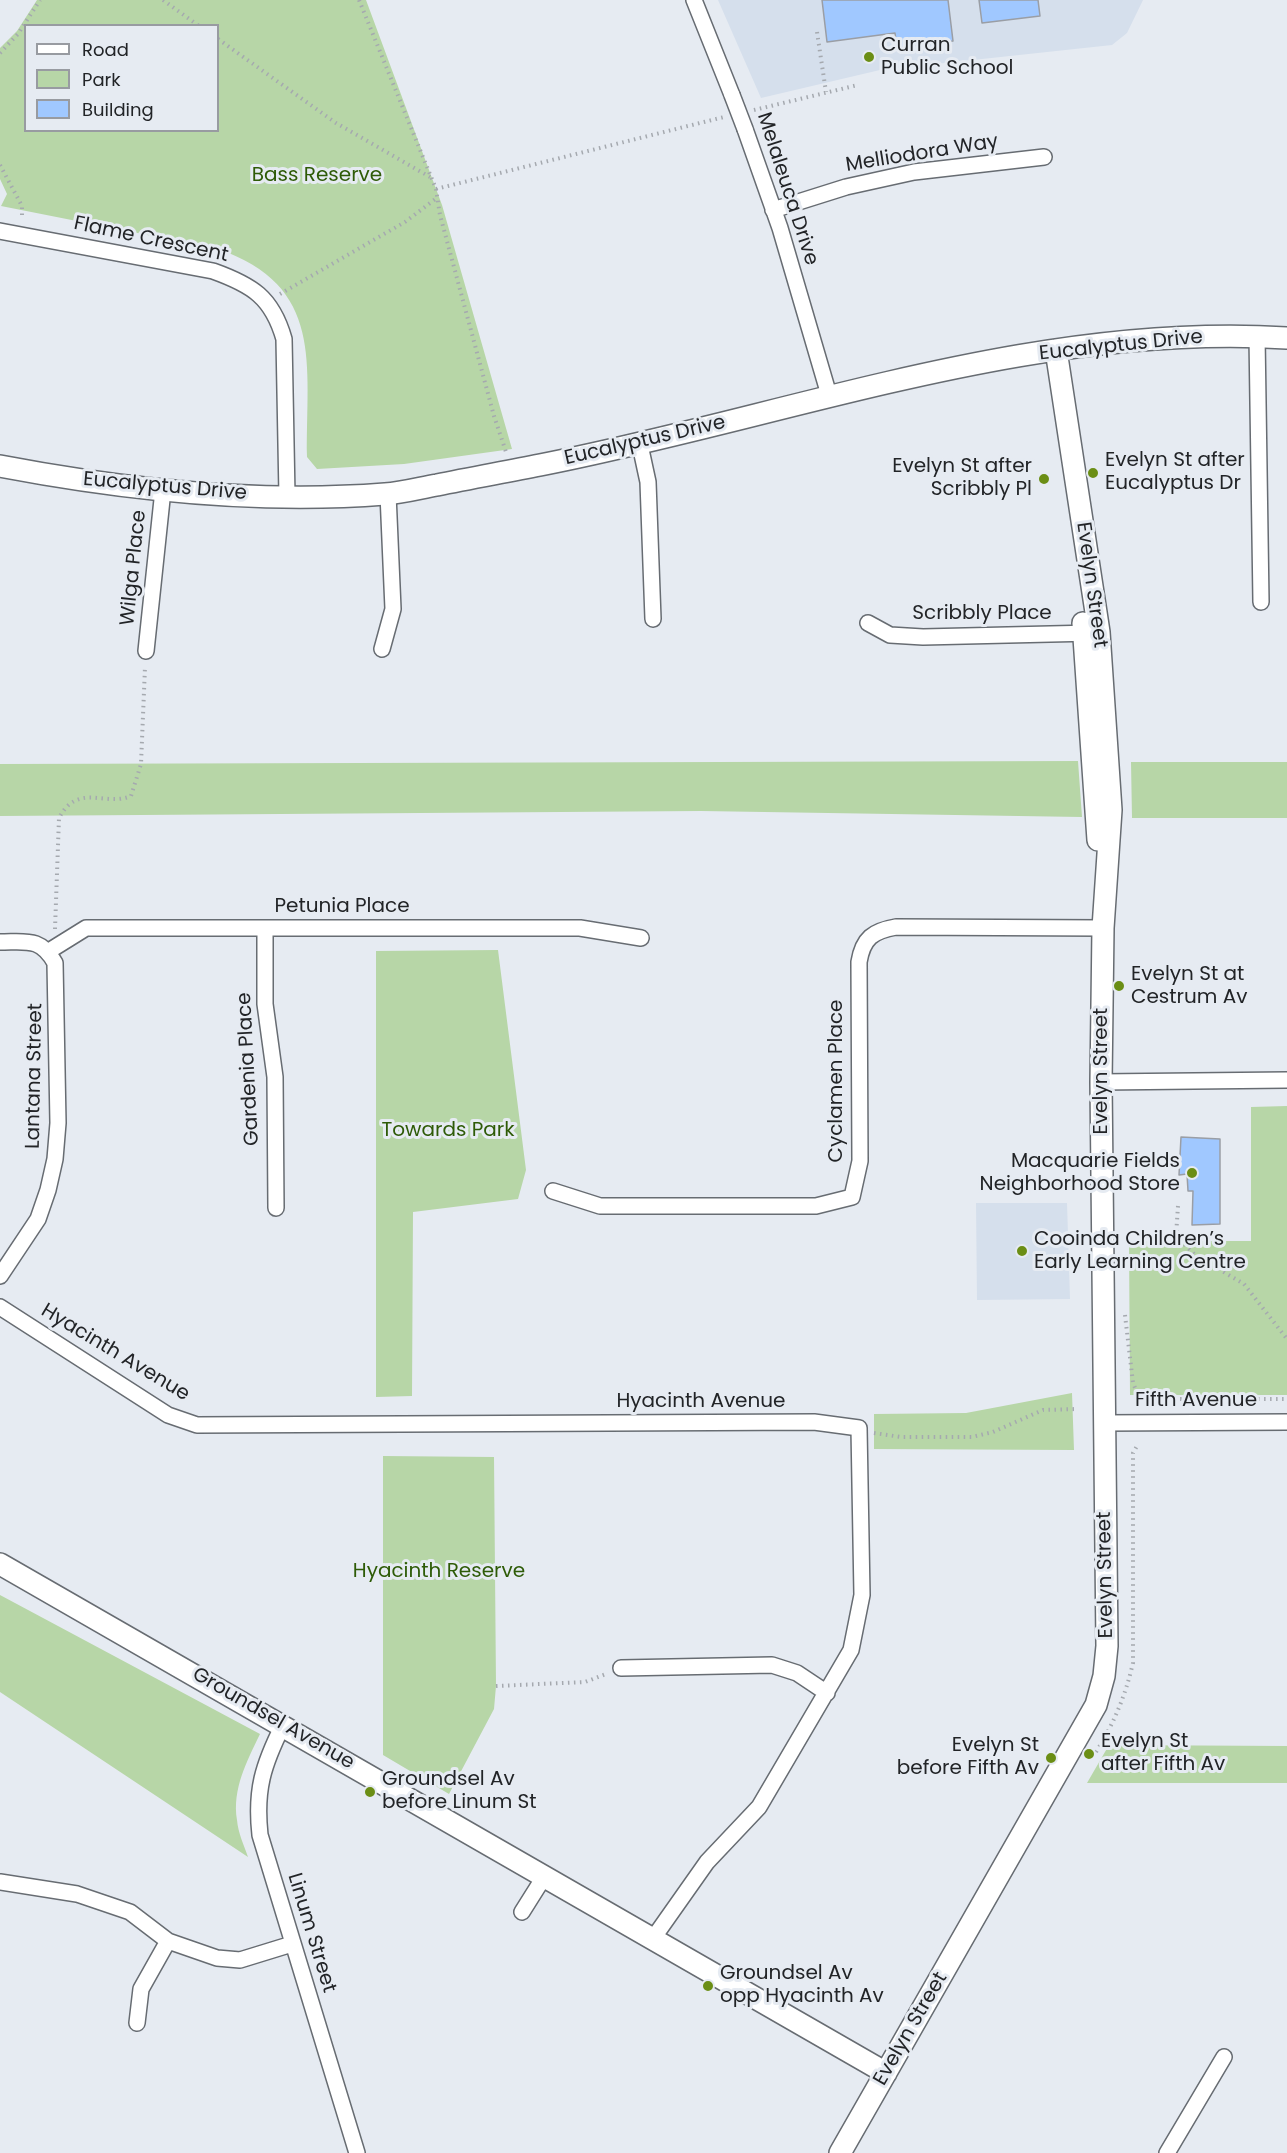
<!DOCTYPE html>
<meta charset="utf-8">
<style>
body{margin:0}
#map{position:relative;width:1287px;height:2153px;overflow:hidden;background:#e6ebf2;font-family:Poppins,sans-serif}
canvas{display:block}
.legend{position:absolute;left:24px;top:24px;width:195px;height:108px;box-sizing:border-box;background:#e6ebf2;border:2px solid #989ba1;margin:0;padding:8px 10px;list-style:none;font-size:18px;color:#222427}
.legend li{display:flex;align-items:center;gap:12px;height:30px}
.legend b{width:30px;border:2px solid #989ba1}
</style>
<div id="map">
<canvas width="1287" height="2153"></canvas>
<ul class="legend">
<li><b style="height:8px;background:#fff"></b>Road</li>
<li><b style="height:16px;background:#b7d6a7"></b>Park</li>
<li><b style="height:16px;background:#a0c8ff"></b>Building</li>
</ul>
</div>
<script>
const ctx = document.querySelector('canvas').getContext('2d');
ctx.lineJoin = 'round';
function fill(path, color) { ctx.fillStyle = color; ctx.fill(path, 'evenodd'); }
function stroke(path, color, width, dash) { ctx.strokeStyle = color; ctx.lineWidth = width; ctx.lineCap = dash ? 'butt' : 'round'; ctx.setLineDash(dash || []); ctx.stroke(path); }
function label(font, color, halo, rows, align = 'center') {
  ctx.font = font + ' Poppins,sans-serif'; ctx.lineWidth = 6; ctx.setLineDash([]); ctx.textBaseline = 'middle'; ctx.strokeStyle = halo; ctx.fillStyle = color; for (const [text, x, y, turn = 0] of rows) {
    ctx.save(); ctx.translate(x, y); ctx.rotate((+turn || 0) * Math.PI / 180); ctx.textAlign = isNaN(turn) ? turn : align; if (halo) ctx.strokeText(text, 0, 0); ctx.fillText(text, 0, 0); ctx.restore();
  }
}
fill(new Path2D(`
 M718,0H1143L1127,33L1112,45L880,70L761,98Z
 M976,1203H1067L1070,1299L977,1300Z`), '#d5dfec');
fill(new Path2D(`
 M37,0H366L442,205L512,449L404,464L317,469L307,457C306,364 325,286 218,249L1,206L7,194L0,179V48L17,31ZM26,26H218V130H26Z
 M1078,761L1082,817L701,811L0,816V764Z
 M1131,762H1287V818H1132Z
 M498,950L526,1170L518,1199L413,1212L412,1396L376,1397V951Z
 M1287,1106V1395H1130L1129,1241H1251V1107Z
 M1072,1393L1074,1450L874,1449V1414L966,1413Z
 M383,1456L494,1457L496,1686L494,1709L449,1794L383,1755Z
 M0,1595L260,1734C247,1761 232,1789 237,1820C238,1833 244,1845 248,1857L0,1692Z
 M1109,1745L1287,1746V1783H1087Z`), '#b7d6a7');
const building = new Path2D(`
 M822,0H948L953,41L897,48L895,33L827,42Z
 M979,0H1038L1040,16L982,23Z
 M1181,1137L1220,1139V1224L1192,1225L1193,1191H1188L1187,1174L1179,1175Z`);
fill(building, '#a0c8ff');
stroke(building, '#9a9ea5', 1.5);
const street = new Path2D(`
 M694,0L732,95
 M745,129L780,228L829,395
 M773,210L846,187L914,172L1044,157
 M0,231L213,271C252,285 272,297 284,339L287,496
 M1257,336L1261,602
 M640,445L648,482L653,619
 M868,623L890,635L923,637L1093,633
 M382,649L393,609L388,494
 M146,651L163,490
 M265,928V1004L275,1077L276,1208
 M0,942C26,942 41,937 55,963L58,1123L55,1159L48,1190L38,1219L0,1276
 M49,951L86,928H580L641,938
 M1101,1082L1287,1080
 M553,1191L600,1206H816L852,1197L860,1161L859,962C863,938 873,931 896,927L1103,928
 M0,1307L168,1415L197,1425L814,1422L859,1428L862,1595L851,1650L759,1807L707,1862L652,1940
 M1104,1423L1287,1422
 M621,1668L772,1665L797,1673L827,1693
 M283,1725C263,1765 255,1790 260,1835L357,2153
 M0,1882L77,1894L130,1912L168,1941L217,1958L240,1960L292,1944
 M522,1912L544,1877
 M137,2023L141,1989L168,1941
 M1167,2153L1224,2057`);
const secondary = new Path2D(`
 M0,466C126,490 257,504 385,494C402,493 420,488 437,485C471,478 505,472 540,465C786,417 1032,322 1287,338
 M1083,623L1098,840
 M0,1564L886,2073
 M840,2153L1096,1705L1104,1676L1107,1646L1101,1082L1103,928L1111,810L1099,632L1056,350`);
stroke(street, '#676c72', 18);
stroke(secondary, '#676c72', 24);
stroke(new Path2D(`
 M163,0L199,26
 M359,0L436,189L440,215L494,416L506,452
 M817,32L826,92
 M218,39L336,123L430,177
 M0,53L18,34L40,0
 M754,110L858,85
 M0,165L22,206V216
 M436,189L724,117
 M280,294L405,222L438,197
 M55,929L59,818C78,782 105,807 131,796L141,764L145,667
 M1178,1206L1176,1236L1195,1255L1244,1284L1287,1339
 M1125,1315L1133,1383L1140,1399H1287
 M874,1433L901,1437H972L993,1432L1043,1410L1078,1409
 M496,1686L585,1682L606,1674
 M1096,1752C1114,1723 1125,1697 1133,1663V1453L1138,1444`), '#a5a9af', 4, [1.5, 4.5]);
stroke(street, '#fff', 15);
stroke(secondary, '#fff', 21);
const streetBridge = new Path2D(`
 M732,95L745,129`);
stroke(streetBridge, '#676c72', 18, []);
stroke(streetBridge, '#fff', 15);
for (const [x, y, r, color] of [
 [869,57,6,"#6b8e15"],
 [1093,473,6,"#6b8e15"],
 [1044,479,6,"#6b8e15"],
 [1119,986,6,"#6b8e15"],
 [1192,1173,6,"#6b8e15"],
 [1022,1251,6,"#6b8e15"],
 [1089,1754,6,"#6b8e15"],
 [1051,1758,6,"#6b8e15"],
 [370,1792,6,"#6b8e15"],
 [708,1986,6,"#6b8e15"]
]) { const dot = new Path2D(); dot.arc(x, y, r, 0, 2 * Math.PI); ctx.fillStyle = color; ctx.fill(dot); stroke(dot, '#e6ebf2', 2); }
label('20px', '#222427', '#e6ebf2', [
 ["Curran",881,46],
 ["Public School",881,69],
 ["Evelyn St after",1105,461],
 ["Eucalyptus Dr",1105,484],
 ["Evelyn St after",1032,467,"right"],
 ["Scribbly Pl",1032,490,"right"],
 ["Evelyn St at",1131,975],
 ["Cestrum Av",1131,998],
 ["Macquarie Fields",1180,1162,"right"],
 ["Neighborhood Store",1180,1185,"right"],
 ["Cooinda Children’s",1034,1240],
 ["Early Learning Centre",1034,1263],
 ["Evelyn St",1101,1742],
 ["after Fifth Av",1101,1765],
 ["Evelyn St",1039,1746,"right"],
 ["before Fifth Av",1039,1769,"right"],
 ["Groundsel Av",382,1780],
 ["before Linum St",382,1803],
 ["Groundsel Av",720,1974],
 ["opp Hyacinth Av",720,1997]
], 'left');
label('20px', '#222427', '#e6ebf2', [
 ["Melliodora Way",922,154,-9],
 ["Melaleuca Drive",787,189,72],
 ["Flame Crescent",151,240,12],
 ["Eucalyptus Drive",1121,346,-6],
 ["Eucalyptus Drive",645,441,-13],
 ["Eucalyptus Drive",165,487,5],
 ["Wilga Place",134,568,-84],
 ["Evelyn Street",1091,585,82],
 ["Scribbly Place",982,614],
 ["Petunia Place",342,907],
 ["Gardenia Place",249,1069,-93],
 ["Evelyn Street",1102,1071,-90],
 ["Lantana Street",35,1076,-89],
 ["Cyclamen Place",837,1081,-90],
 ["Hyacinth Avenue",115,1353,31],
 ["Fifth Avenue",1196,1401],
 ["Hyacinth Avenue",701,1402],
 ["Evelyn Street",1106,1575,-91],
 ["Groundsel Avenue",273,1719,30],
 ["Linum Street",311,1933,73],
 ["Evelyn Street",911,2029,-60]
]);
label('20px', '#2e5b07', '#e6ebf2', [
 ["Bass Reserve",317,176],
 ["Towards Park",448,1131],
 ["Hyacinth Reserve",439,1572]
]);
</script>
